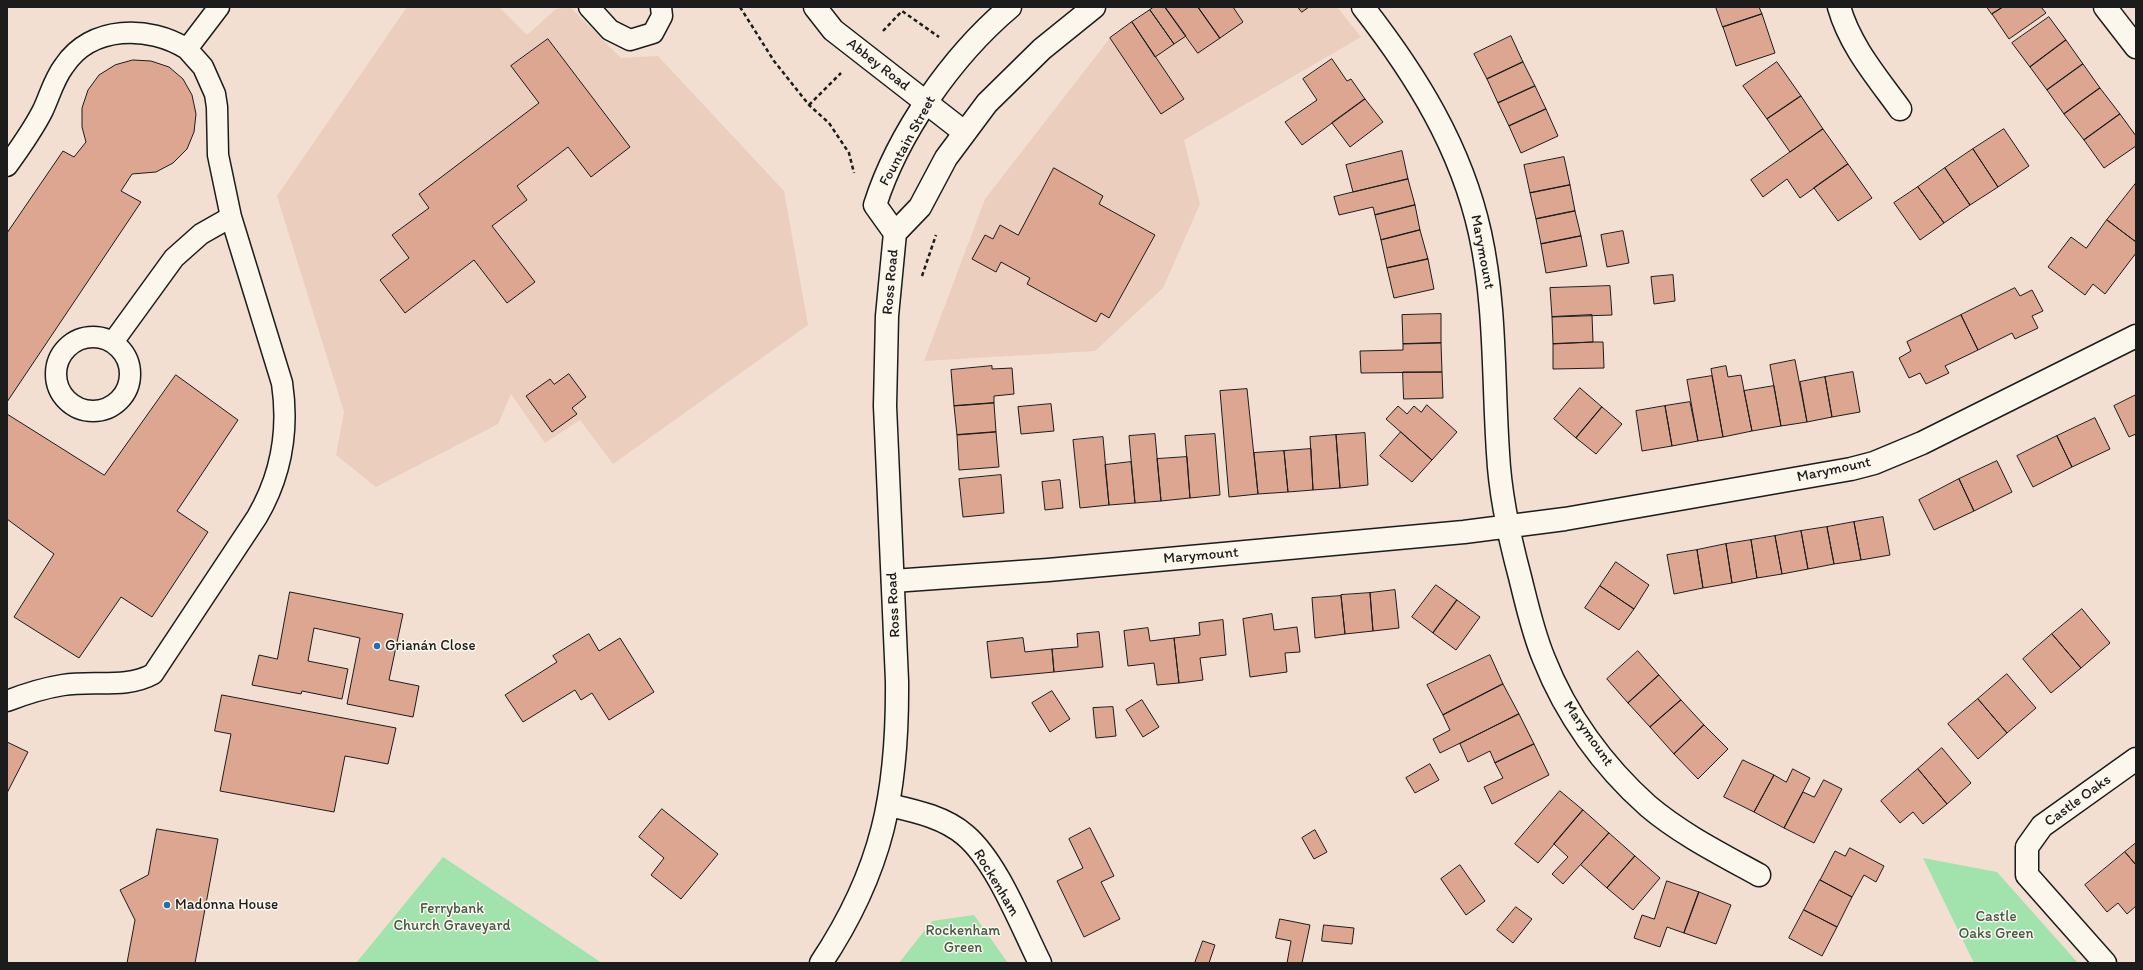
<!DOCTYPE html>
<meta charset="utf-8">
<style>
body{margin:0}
#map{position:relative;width:2143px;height:970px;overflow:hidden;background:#f2dfd1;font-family:Itim,sans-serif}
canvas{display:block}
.frame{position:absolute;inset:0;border:8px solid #1c1c1c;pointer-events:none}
</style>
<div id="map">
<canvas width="2143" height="970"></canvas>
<div class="frame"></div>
</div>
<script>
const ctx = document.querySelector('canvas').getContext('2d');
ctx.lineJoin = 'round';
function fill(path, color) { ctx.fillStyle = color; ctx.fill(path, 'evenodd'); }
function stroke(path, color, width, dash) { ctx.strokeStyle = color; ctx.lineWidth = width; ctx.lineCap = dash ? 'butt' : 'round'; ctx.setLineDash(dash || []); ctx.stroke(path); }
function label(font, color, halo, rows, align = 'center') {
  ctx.font = font + ' Itim,sans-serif'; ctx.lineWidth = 3; ctx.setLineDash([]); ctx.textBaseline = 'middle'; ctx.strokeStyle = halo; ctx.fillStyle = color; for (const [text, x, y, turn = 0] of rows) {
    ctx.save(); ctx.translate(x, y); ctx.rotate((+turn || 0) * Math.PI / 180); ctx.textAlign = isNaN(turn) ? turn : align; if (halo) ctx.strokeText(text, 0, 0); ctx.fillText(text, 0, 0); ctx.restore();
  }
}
fill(new Path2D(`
 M407,7H499L527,35L556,9L570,7L621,58L658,56L784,191L808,325L613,464L580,420L545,443L511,394L498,424L376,487L336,455L344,412L277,196Z
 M1154,7H1337L1361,37L1184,140L1200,204L1163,288L1095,351L924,361L985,199L1110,38Z`), '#ebcebe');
fill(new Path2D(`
 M443,857L602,963H356Z
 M1923,858L1997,872L2078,963H1974Z
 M974,915L1008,963H899L932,921Z`), '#a2e3ad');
const building = new Path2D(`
 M1154,7H1165L1186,36L1174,44L1150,10Z
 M1165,7H1198L1220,38L1198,53Z
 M1198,7H1233L1243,22L1220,38Z
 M1298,7H1309L1302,12Z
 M1716,7H1759L1762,14L1723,27Z
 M1987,7H2003L1992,14Z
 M2003,7H2041L2046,13L2009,39L1992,14Z
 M1150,10L1174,44L1155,57L1132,22Z
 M1762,14L1775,53L1736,66L1723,27Z
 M2049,17L2066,40L2030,67L2012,43Z
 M1132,22L1184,99L1161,114L1110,38Z
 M1511,36L1523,62L1487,79L1474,54Z
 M548,39L630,147L591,177L568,147L517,186L527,200L492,226L535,282L507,303L474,260L405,313L380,280L409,258L392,235L429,208L419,194L539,103L511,66Z
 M2066,40L2083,64L2047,90L2030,67Z
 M1332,59L1347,81L1351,79L1365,99L1302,145L1285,122L1317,100L1303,79Z
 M133,60L151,61L169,67L183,79L192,95L196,114L194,132L187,149L173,163L156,172L132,174L121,191L141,202L7,402V233L63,151L74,157L86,142L82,127V108L88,90L99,75L115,65Z
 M1523,62L1535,86L1498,103L1487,79Z
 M1777,62L1801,96L1767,119L1743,86Z
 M2083,64L2100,88L2064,114L2047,90Z
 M1535,86L1546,109L1509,126L1498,103Z
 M2100,88L2120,114L2084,140L2064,114Z
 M1801,96L1823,129L1790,152L1767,119Z
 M1365,99L1383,122L1350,147L1332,123Z
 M1546,109L1558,136L1521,153L1509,126Z
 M2120,114L2136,136V146L2104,168L2084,140Z
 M1823,129L1848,164L1800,198L1787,179L1763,197L1751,180Z
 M2004,129L2029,166L1998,187L1973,149Z
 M1973,149L1998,187L1970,205L1945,168Z
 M1402,151L1408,179L1353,192L1346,165Z
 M1564,157L1570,185L1530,193L1524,165Z
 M1848,164L1872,198L1838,221L1814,188Z
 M1054,168L1103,196L1099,204L1155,235L1109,318L1101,313L1096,322L1027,284L1030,278L1001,262L996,272L972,259L985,235L993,239L1000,225L1018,235Z
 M1945,168L1970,205L1944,223L1918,187Z
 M1408,179L1415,205L1375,215L1373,207L1339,215L1334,197Z
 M2136,183V242L2107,220Z
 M1570,185L1575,211L1536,219L1530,193Z
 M1918,187L1944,223L1920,240L1894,203Z
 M1415,205L1420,230L1381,240L1375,215Z
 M1575,211L1581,236L1541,244L1536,219Z
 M2107,220L2136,242V253L2105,294L2093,284L2085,295L2048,267L2071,237L2086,248Z
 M1420,230L1428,259L1387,268L1381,240Z
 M1623,231L1629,263L1607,267L1601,235Z
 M1581,236L1587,266L1546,273L1541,244Z
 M1428,259L1434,289L1394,298L1387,268Z
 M1673,275L1675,301L1654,304L1651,277Z
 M1610,286L1612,315L1552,317L1550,288Z
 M2015,288L2020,296L2032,290L2043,311L2032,316L2038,328L2015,339L2012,333L1978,350L1961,315Z
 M1441,314V343L1403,344L1402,315Z
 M1592,315L1593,342L1553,344L1552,317Z
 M1961,315L1978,350L1945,366L1949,373L1926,384L1920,373L1909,378L1899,358L1911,351L1907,342Z
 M1593,342H1603L1604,368L1553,369V344Z
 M1441,343L1442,372L1361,373L1360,351L1403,350V344Z
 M1795,360L1807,422L1781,426L1770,365Z
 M992,366V369L1012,368L1014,394L994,396V403L954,406L951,370Z
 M1726,366L1728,377L1741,375L1752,431L1723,437L1711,369Z
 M1403,372H1442L1443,398L1404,399Z
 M1853,372L1860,412L1832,417L1825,377Z
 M569,374L586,397L572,408L577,414L552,432L526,396L550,379L554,384Z
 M176,375L238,420L177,511L208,532L152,617L121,597L79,658L14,617L54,554L7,519V414L104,475Z
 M1712,376L1723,437L1698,441L1687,380Z
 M1825,377L1832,417L1807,422L1800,382Z
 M1774,386L1781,426L1752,431L1744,391Z
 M1580,388L1602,407L1576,438L1554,419Z
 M1247,389L1258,494L1229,497L1220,391Z
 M2136,395V434L2129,437L2114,406Z
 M1690,402L1698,441L1672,446L1665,406Z
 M994,403L996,432L957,435L954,406Z
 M1051,404L1054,431L1021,434L1018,407Z
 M1427,405L1457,432L1432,460L1386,419L1398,406L1407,414L1414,406L1421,412Z
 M1665,406L1672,446L1642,451L1636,411Z
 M1602,407L1622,424L1596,454L1576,438Z
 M2095,418L2110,449L2072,467L2057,436Z
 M996,432L999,467L959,470L957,435Z
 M1401,432L1432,460L1412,482L1380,456Z
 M1365,433L1368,485L1340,488L1336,435Z
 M1155,434L1161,501L1135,503L1129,436Z
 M1215,434L1220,495L1190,498L1185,436Z
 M1336,435L1340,488L1313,490L1310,437Z
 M2057,436L2072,467L2033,487L2017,456Z
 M1103,437L1109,505L1080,508L1073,440Z
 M1311,449L1313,490L1288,492L1284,451Z
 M1284,451L1288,492L1258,494L1254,453Z
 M1187,457L1190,498L1161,501L1157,459Z
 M1997,461L2012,492L1974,511L1959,479Z
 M1131,462L1135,503L1109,505L1105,465Z
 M1001,475L1004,513L963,517L959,479Z
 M1959,479L1974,511L1934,530L1919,500Z
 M1060,480L1063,508L1045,510L1042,482Z
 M1883,517L1890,555L1861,560L1854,522Z
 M1854,522L1861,560L1834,564L1827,527Z
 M1827,527L1834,564L1808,569L1801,531Z
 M1801,531L1808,569L1782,574L1775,536Z
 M1775,536L1782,574L1757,578L1751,540Z
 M1751,540L1757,578L1732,583L1726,544Z
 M1726,544L1732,583L1703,588L1697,550Z
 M1697,550L1703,588L1674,594L1667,555Z
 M1616,562L1649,585L1634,609L1600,586Z
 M1436,585L1457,600L1433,633L1412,617Z
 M1600,586L1634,609L1619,630L1585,608Z
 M1395,590L1399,628L1373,631L1370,593Z
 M290,592L403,614L389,680L419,686L413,717L347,704L360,638L314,628L308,661L348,669L342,699L302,691L301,694L252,685L259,655L277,659Z
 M1370,593L1373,631L1345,634L1341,595Z
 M1341,596L1345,634L1315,638L1312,598Z
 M1457,600L1480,617L1456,650L1433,633Z
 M2082,609L2110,643L2081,668L2052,634Z
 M1272,614L1274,630L1297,627L1300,652L1285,653L1287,672L1250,677L1243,619Z
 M1223,620L1226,655L1200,658L1203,680L1179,683L1174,638L1200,635L1199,623Z
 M1148,628L1150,641L1174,638L1179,683L1157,685L1154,663L1128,666L1124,631Z
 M1099,632L1103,667L1054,672L1052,649L1078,647L1077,634Z
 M589,634L599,651L620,638L654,692L609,720L592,693L581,700L575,690L523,722L505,695L557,662L553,656Z
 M2052,634L2081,668L2051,693L2023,659Z
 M1023,638L1025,652L1052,649L1054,672L991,678L987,642Z
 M1638,651L1659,675L1628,703L1607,679Z
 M1490,655L1503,684L1443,715L1427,685Z
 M2007,674L2036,708L2007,733L1978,699Z
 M1659,675L1681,700L1650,727L1628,703Z
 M1503,684L1519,714L1440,753L1433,739L1450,730L1443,715Z
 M1052,691L1070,719L1050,732L1032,703Z
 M222,695L396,728L388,764L345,756L334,812L220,791L231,734L215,731Z
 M1978,699L2007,733L1978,759L1948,724Z
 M1142,700L1159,727L1143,737L1126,710Z
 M1681,700L1704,725L1674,754L1650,727Z
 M1113,707L1116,736L1096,738L1093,708Z
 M1519,714L1534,744L1495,763L1490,751L1468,762L1460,744Z
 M1704,725L1728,749L1698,779L1674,754Z
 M7,742L28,752L7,793Z
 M1534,744L1549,775L1492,804L1484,787L1503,778L1495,763Z
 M1942,748L1971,783L1947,804L1918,769Z
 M1743,760L1774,775L1754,812L1724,797Z
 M1430,764L1439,780L1415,793L1406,778Z
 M1793,769L1810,778L1784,828L1754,812L1774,775L1786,782Z
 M1918,769L1947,804L1923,824L1913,812L1900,823L1881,801Z
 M1824,780L1842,789L1814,843L1784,828L1803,792L1814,797Z
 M1560,791L1583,810L1538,863L1515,844Z
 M662,809L718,854L681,899L651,875L664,858L639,837Z
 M1583,810L1609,833L1563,884L1552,874L1568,857L1554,844Z
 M1090,828L1114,876L1101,882L1120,919L1084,937L1057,881L1083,868L1069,839Z
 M157,829L218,839L195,963H127L135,920L120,890L148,875Z
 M1315,830L1327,852L1314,859L1302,838Z
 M1609,833L1635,856L1607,888L1581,865Z
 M2136,843V865L2125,852Z
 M1850,848L1884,866L1876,882L1864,875L1852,897L1820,880L1835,851L1845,856Z
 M2125,852L2136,865V906L2127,914L2118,903L2107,912L2085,885Z
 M1635,856L1660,878L1633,910L1607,888Z
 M1460,865L1485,901L1466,915L1441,879Z
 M1820,880L1852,897L1837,927L1804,910Z
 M1667,881L1699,892L1684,933L1667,927L1660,947L1634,938L1642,915L1654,919Z
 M1699,892L1731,905L1716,944L1684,933Z
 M1516,907L1532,919L1513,943L1497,930Z
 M1804,910L1837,927L1822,956L1789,938Z
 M1280,919L1310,925L1302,963H1287L1291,941L1276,938Z
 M1324,925L1354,928L1352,944L1322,941Z
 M1203,941L1215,945L1209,963H1195Z`);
fill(building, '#dca691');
stroke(building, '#1c1c1c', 1);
const service = new Path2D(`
 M589,7L610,30L630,40L653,33L662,16L661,7
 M7,166C20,148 33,130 43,110C50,95 54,79 64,66C91,25 149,25 187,49
 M56 374a37 37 0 1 1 74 0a37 37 0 1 1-74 0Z
 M113,342L174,258L201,234L231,217
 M7,701C25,694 44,688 63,685C93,680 126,689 153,674L257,517C281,476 289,430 282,383L231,217L218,155L217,107L215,94L203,67L187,49L219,7`);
const minor = new Path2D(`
 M1363,7C1416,75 1461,147 1480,233C1496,306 1493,379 1498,453C1500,495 1509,536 1520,577C1527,605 1533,633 1544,659C1566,715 1603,766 1648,806C1681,834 1721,854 1759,875
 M1839,7C1850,46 1877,77 1900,109
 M893,581L1048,570L1464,532L1565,519L1851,469L1874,463L1922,443L2136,336
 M889,805C915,811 944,817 965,835C997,862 1021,925 1040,963
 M2105,963L2027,875V847L2042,826L2136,759`);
const tertiary = new Path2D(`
 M815,7L833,30L964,132
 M2105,7L2136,47`);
const secondary = new Path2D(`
 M895,233L920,207L946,158L987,103L1042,49L1094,7
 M895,233L875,205C898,133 952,56 1010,7
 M821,963C883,870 898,792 897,681L885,406L887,316L895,233`);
stroke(service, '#1c1c1c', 23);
stroke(minor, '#1c1c1c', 25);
stroke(tertiary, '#1c1c1c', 25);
stroke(secondary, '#1c1c1c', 25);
stroke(new Path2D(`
 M740,7L774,61L809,105L829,123L849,153L854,173
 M883,31L902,11L939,37
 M809,105L841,73
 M922,276L936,235`), '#1c1c1c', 2.5, [4, 3]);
stroke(service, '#fbf7ec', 20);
stroke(minor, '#fbf7ec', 22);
stroke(tertiary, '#fbf7ec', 22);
stroke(secondary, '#fbf7ec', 22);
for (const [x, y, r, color] of [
 [377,646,4,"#1f6fb2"],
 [167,905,4,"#1f6fb2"]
]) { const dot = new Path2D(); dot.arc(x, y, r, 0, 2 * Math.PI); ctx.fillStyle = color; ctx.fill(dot); stroke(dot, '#fbf7ec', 1.5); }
label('15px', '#1c1c1c', '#fbf7ec', [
 ["Abbey Road",878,65,38],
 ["Fountain Street",908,141,-61],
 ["Marymount",1482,252,79],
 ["Ross Road",891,282,-85],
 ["Marymount",1834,470,-12],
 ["Marymount",1201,556,-5],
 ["Ross Road",894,605,-93],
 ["Marymount",1588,734,55],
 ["Castle Oaks",2078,801,-36],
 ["Rockenham",996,883,59]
]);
label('15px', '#1c1c1c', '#fbf7ec', [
 ["Grianán Close",385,646],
 ["Madonna House",175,905]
], 'left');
label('15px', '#445848', '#fbf7ec', [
 ["Ferrybank",452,909],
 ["Church Graveyard",452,926],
 ["Castle",1996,917],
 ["Oaks Green",1996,934],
 ["Rockenham",963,931],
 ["Green",963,948]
]);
</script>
